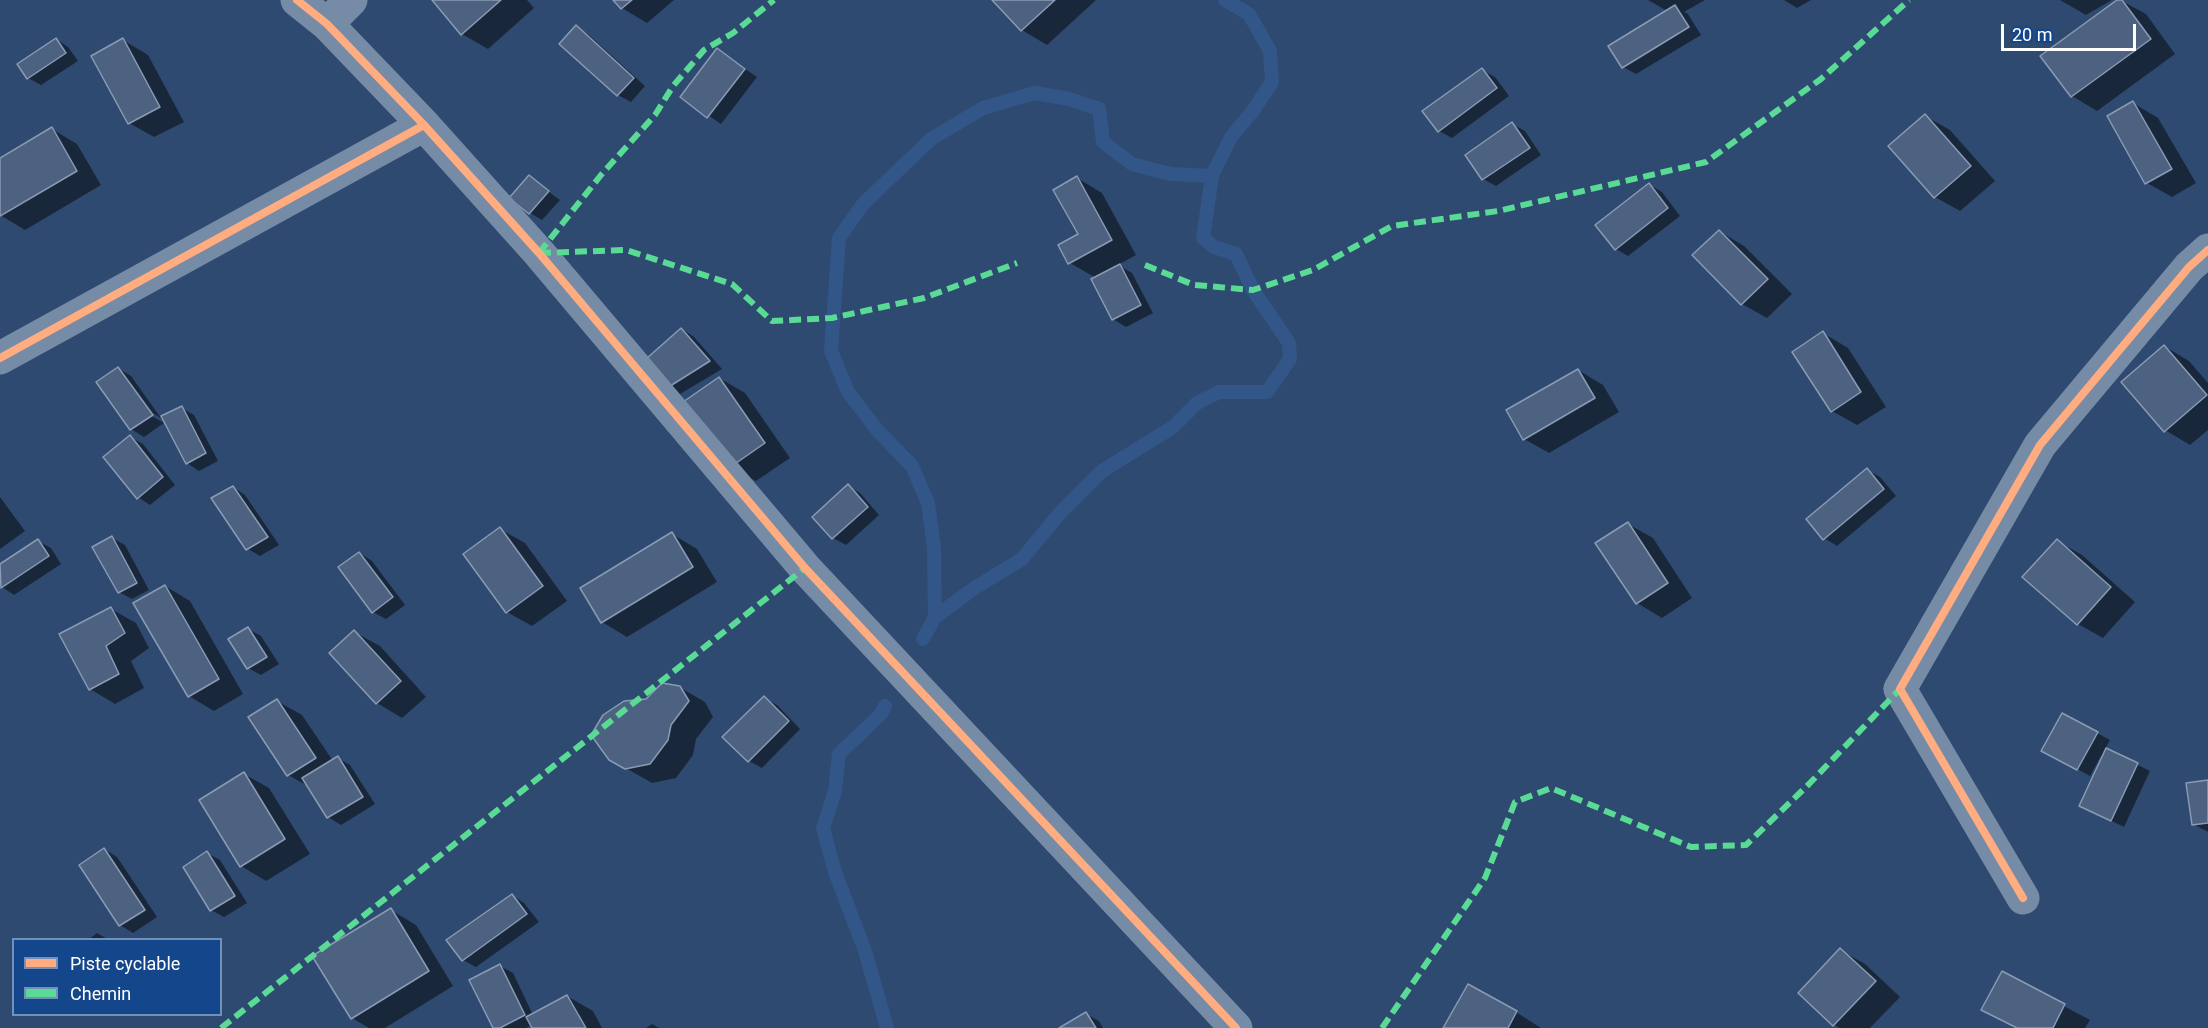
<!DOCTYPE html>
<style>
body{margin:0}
#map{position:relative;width:2208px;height:1028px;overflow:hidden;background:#2f4a70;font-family:Roboto,sans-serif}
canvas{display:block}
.legend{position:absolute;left:12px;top:938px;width:210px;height:78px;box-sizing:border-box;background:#14468b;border:2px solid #7290b9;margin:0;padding:8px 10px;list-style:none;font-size:18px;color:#fff}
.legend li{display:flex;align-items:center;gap:12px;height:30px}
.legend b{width:30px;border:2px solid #7290b9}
.scale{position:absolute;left:2001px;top:24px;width:135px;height:27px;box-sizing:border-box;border:3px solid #fff;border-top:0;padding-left:8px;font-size:18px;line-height:21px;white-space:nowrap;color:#fff;-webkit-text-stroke:4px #14468b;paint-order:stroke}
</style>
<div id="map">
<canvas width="2208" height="1028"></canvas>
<ul class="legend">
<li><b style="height:8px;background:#ffac80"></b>Piste cyclable</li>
<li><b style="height:8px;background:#5adb95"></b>Chemin</li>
</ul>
<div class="scale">20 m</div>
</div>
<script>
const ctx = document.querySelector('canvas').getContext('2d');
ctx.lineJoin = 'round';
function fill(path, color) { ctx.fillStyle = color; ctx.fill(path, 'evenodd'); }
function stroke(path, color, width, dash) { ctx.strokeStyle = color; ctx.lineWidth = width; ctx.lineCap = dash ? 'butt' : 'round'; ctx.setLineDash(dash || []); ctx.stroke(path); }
fill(new Path2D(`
 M434,0H527L534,8L488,49L462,34Z
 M615,0H674L647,23L622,8Z
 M994,0H1096L1047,45L1022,30Z
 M1648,0H1705L1684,12L1688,14L1701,35L1636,74L1623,67L1667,11Z
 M1784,0H1811L1797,8Z
 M2060,0H2112L2086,15Z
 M2120,0L2146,14L2175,54L2097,111L2072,96Z
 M576,27L589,35L645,86L631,102L618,95Z
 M56,39L68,47L78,61L41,85L28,78Z
 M123,40L148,55L184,122L154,137L129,123Z
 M718,50L757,77L721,124L682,97Z
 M1482,70L1495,77L1509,96L1452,138L1439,131Z
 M2133,103L2158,118L2196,183L2172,197L2147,183Z
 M1925,116L1950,130L1995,181L1960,211L1935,197Z
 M1512,124L1525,131L1541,155L1496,186L1483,179Z
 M52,129L77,144L101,185L25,230L0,215V160Z
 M529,177L560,200L542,220L530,213Z
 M1077,178L1102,193L1136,255L1118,265L1132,273L1153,313L1126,327L1113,319L1096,278L1070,263L1080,234Z
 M1650,185L1662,192L1680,216L1628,256L1616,249Z
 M1719,231L1744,246L1792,294L1767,318L1742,304Z
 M682,329L694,337L722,369L680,394L668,387Z
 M1823,333L1848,348L1886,407L1857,425L1832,411Z
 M2164,346L2189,361L2208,383V430L2190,445L2165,430Z
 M118,368L131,376L161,418L181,408L194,415L218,461L199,471L187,463L164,420L147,410L145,412L164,423L144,437L131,429L98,383Z
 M1578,370L1603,385L1619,412L1549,453L1524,439Z
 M719,378L745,393L790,458L756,481L730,467Z
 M130,437L143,444L175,485L150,505L138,497Z
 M1867,470L1880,477L1896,496L1837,546L1824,538Z
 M848,486L860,493L879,515L846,545L833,538Z
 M233,487L245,495L279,545L260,556L248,549L213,498Z
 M0,497L25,531L0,549Z
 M1628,524L1653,538L1692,598L1662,618L1637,603Z
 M500,529L525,543L567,601L532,626L507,612Z
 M672,534L697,549L717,582L627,637L602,622Z
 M112,538L125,545L149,590L132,599L119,592Z
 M38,541L51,548L61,564L14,595L2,587L0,566Z
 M2057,541L2082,555L2135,602L2103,638L2078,624Z
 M360,553L372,561L405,605L386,619L373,612L340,568Z
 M165,586L190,601L243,694L214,711L189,696Z
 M111,609L136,623L149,648L131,661L144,688L115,704L90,689Z
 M248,629L261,636L279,664L261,675L248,668Z
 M354,632L380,646L426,697L402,718L377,703L331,653Z
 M679,687L705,702L713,717L696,739L693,755L676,778L652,783L610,759Z
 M764,698L777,705L800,729L762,768L749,761L724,737Z
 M277,701L302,715L333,761L338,758L350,765L375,804L341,825L328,817L310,787L288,775Z
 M2063,715L2110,740L2105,749L2150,771L2124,827L2081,806L2103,757L2101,756L2090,776L2043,750Z
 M244,774L269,788L310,854L266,881L241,866Z
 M2208,782V832L2193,824Z
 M104,849L117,857L157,917L133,933L120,925L81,865Z
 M207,853L220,860L247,903L224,917L211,910Z
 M512,895L524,903L539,922L476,967L463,960Z
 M391,910L416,925L453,986L385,1028H369L352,1018Z
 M97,933L109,940H88Z
 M1840,950L1865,964L1900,997L1870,1028H1840L1834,1025Z
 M500,966L513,973L533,1015L567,996L593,1011L602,1028H534L532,1025L526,1028H495Z
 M2002,973L2090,1020L2085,1028H2017Z
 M1468,986L1516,1012L1541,1028H1445Z
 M1086,1014L1099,1021L1103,1028H1062Z
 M652,1024L659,1028H646Z`), '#0007');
stroke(new Path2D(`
 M935,617L934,548L928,503L912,466L878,431L848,392L831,351L839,238L863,204L931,139L983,108L1035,93L1069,99L1099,109L1103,142L1132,164L1170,174L1212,176L1231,137L1252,112L1272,82L1270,51L1249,14L1225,0
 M923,639L935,617L976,587L1022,559L1059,514L1102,471L1173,427L1197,403L1219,392H1267L1290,359L1289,343L1253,290L1236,254L1214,247L1203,238L1212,176
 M885,706L881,714L839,754L835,791L823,828L835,872L865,951L887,1028`), '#325688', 14);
const building = new Path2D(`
 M432,0H501L461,35Z
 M613,0H632L621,9Z
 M992,0H1055L1021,31Z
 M2117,0H2122L2151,39L2071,97L2040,56Z
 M1675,5L1689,27L1622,68L1608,46Z
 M576,25L634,78L617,96L559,44Z
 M56,38L66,53L27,79L17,64Z
 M123,38L160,107L128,124L91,56Z
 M717,48L745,69L707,118L680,97Z
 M1482,68L1497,88L1438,132L1422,111Z
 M2133,101L2172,169L2145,184L2107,116Z
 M1925,114L1971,166L1934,198L1888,146Z
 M1512,122L1530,148L1482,180L1465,155Z
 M52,127L77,171L0,216V158Z
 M529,175L549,191L529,214L509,198Z
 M1077,176L1112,240L1068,264L1058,245L1078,234L1053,190Z
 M1649,183L1668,208L1615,250L1595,225Z
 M1719,230L1768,279L1741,305L1692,255Z
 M1120,264L1141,305L1112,320L1091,279Z
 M681,328L710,361L667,388L646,359Z
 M1823,331L1861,392L1831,412L1792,352Z
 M2164,345L2207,395L2164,432L2121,382Z
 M118,367L153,415L130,430L96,382Z
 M1578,369L1595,398L1523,440L1506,410Z
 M719,377L765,443L729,468L683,402Z
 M182,406L206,453L186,464L161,416Z
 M130,435L163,477L137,499L103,457Z
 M1867,468L1884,489L1823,540L1806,519Z
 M848,484L868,507L832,539L812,517Z
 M233,486L268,537L246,550L211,498Z
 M1628,522L1668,583L1636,604L1595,543Z
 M500,527L543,586L506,613L463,554Z
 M672,532L693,567L601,623L580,588Z
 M112,536L137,583L118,593L92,547Z
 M38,539L49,556L1,588L0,564Z
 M2057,539L2111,587L2077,625L2022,577Z
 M359,552L393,597L372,613L338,567Z
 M165,585L219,679L188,697L133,603Z
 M111,607L125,633L106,646L119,674L89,690L59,634Z
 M248,627L267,657L247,669L228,639Z
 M354,630L401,681L376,704L329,653Z
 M662,683L680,686L689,701L671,725L668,740L650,764L625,769L609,760L591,735L603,715L624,701L646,699Z
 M764,696L789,721L748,762L722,737Z
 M277,699L316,758L287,776L248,717Z
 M2062,713L2098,732L2077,770L2041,751Z
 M2106,748L2138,763L2111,821L2079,806Z
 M338,756L363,797L327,818L302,778Z
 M244,772L285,839L240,867L199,800Z
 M2208,780V823L2192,825L2186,783Z
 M104,848L145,910L119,926L79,865Z
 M207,851L235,896L210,911L183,867Z
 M512,894L527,914L462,961L446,940Z
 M391,908L429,971L351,1019L312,956Z
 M1840,948L1876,981L1833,1026L1798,993Z
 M500,964L525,1015L500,1028H493L469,980Z
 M2002,971L2065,1004L2053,1028H2017L1981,1010Z
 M1468,984L1517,1011L1508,1028H1443Z
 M567,995L586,1028H532L526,1017Z
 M1086,1012L1096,1028H1059Z`);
fill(building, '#4c6280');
stroke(building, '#8a9bb3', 1.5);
stroke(new Path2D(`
 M297,0L327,24L424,125L539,253L805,568L1236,1028
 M327,24L351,0
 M0,358L424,125
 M2023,898L1900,689L2040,445L2189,267L2208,250`), '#768ba5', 33);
stroke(new Path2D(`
 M539,253L626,250L732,284L772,321L832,318L924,298L1017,263
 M539,253L601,175L655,115L673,86L704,50L733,33L774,0
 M1145,265L1194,285L1253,290L1313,270L1392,226L1498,211L1706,162L1821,79L1909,0
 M221,1028L805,568
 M1382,1028L1485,878L1515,802L1551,788L1691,847L1746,845L1809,784L1900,689`), '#5adb95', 6, [12, 6]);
stroke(new Path2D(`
 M297,0L327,24L424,125L539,253L805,568L1236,1028
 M0,358L424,125
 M2023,898L1900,689L2040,445L2189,267L2208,250`), '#ffac80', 8);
</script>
